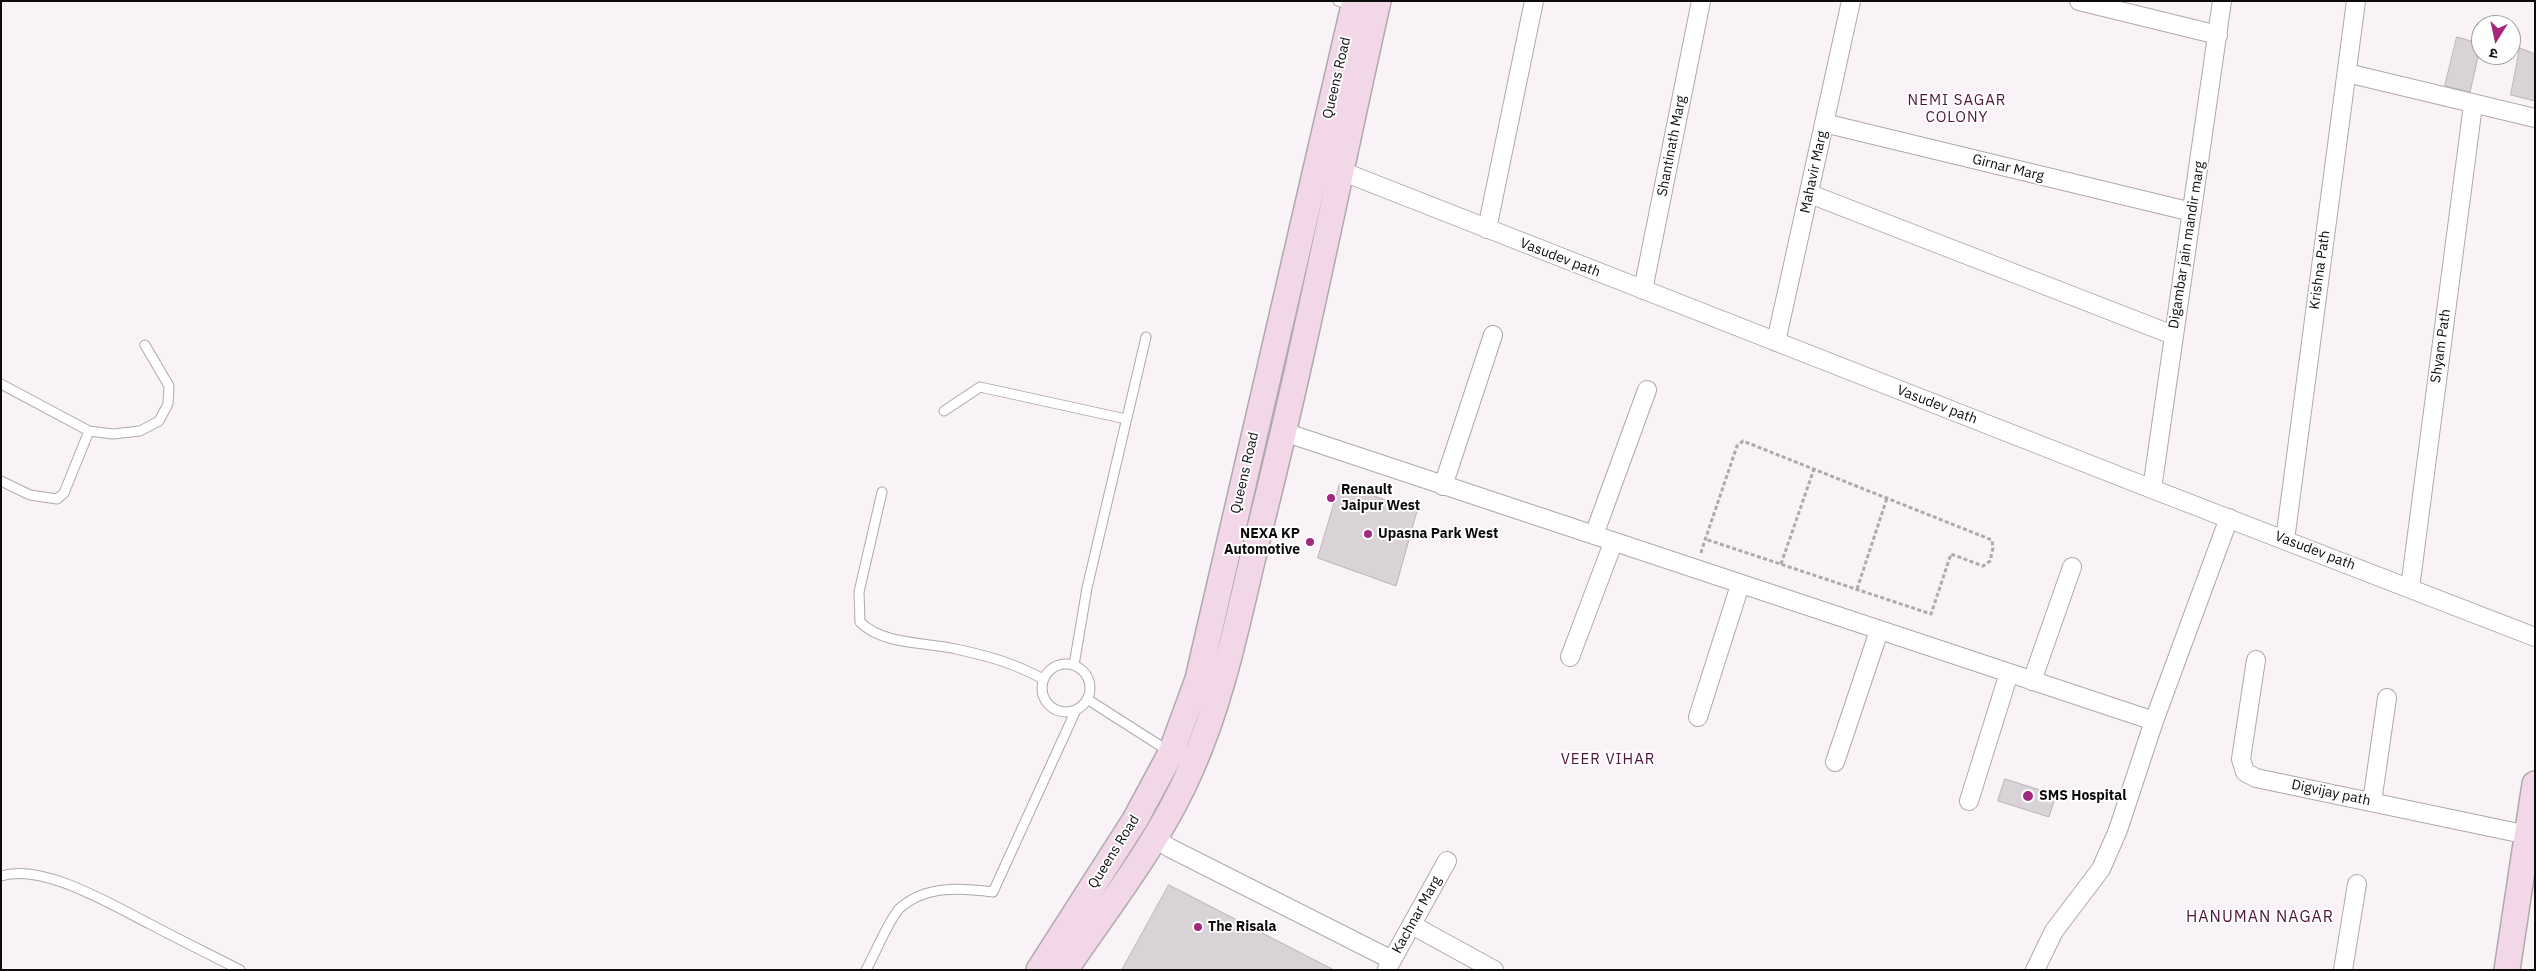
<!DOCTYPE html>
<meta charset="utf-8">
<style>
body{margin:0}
#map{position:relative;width:2536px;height:971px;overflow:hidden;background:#f9f2f6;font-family:"IBM Plex Sans","Noto Sans Devanagari",sans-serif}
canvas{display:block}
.frame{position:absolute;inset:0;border:2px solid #0d0b0c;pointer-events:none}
.north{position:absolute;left:2471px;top:15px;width:50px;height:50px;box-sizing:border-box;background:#fff;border:1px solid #9e9d9e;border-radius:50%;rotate:190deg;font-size:14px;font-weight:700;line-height:20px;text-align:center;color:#0d0b0c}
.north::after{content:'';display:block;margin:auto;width:18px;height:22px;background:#a4297e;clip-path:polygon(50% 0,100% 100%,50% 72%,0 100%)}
</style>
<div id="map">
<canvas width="2536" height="971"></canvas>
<div class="frame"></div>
<div class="north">उ</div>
</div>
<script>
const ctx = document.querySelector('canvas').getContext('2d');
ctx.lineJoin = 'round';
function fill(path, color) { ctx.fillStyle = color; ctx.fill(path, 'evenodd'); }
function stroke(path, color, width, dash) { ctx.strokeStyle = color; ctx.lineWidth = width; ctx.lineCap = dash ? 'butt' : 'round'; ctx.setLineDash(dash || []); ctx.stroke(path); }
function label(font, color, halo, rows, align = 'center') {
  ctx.font = font + ' "IBM Plex Sans",sans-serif'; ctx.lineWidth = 4; ctx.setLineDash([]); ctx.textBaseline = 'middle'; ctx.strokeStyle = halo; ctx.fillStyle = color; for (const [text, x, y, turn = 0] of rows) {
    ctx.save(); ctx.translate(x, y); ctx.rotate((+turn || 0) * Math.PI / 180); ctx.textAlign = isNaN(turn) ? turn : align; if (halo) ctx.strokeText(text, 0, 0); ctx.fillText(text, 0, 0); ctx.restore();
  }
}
const building = new Path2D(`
 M2457,37L2481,44L2470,92L2445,86Z
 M2520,48L2535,54V101L2511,95Z
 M1340,484L1417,511L1396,586L1318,558Z
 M2005,779L2056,795L2049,817L1998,801Z
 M1169,885L1334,970H1122Z`);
fill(building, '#d9d2d6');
stroke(building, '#b9b3b7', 1);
const lane = new Path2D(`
 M1338,1L1353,6
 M1,384L89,431L113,434L140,431L159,421L168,404L169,386L145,345
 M944,411L980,387L1126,419
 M1,481L30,495L57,499L64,493L89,431
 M882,492L859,592L860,622C883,645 925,642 956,649C988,656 1014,663 1043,679
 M1042 688a24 24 0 1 1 48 0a24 24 0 1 1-48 0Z
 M1074,665L1087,588L1146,337
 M1087,699L1170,752
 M1,876C43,863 110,904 148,923C178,939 209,954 240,970
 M866,970C874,956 890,917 900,908C926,885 961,888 993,892L1076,710`);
const street = new Path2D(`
 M2079,1L2218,35
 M2347,73L2535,118
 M1824,123L2192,212
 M1341,171L2152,489L2535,637
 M1810,194L2173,335
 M1487,229L1534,1
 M1643,290L1701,1
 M1776,342L1851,1
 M1284,432L2154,721
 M1443,486L1493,335
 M2152,489L2222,1
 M1594,535L1647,390
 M2285,540L2356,1
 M2410,588L2473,105
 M1570,657L1613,543
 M2256,660L2241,759L2245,772L2256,778L2528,835
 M2032,681L2072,567
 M1698,717L1740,585
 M1835,762L1879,631
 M1969,801L2009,673
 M2372,802L2387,698
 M1155,838L1170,848L1392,960
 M1412,925L1494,970
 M1387,969L1447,861
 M2035,970L2054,931L2101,869L2118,830L2154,721L2229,518
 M2343,970L2357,884`);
const secondary = new Path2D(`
 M1039,970L1135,820L1171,753L1198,679L1355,1
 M1065,970C1109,905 1160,841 1191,769C1224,695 1239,613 1258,536C1303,359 1338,179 1378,1
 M2507,970L2535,784`);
stroke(lane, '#afa9ac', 11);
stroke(street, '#afa9ac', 20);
stroke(secondary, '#afa9ac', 28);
stroke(new Path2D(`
 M1701,553L1702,549L1737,446L1743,441L1992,540L1993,548L1990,561L1983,566L1951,554L1931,614L1705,539
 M1781,564L1814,469
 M1857,589L1887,498`), '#aea9ac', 3, [4, 2.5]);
stroke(lane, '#fff', 9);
stroke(street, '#fff', 18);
stroke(secondary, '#f1d7e7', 25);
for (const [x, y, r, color] of [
 [1331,498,5,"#a4297e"],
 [1368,534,5,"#a4297e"],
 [1310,542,5,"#a4297e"],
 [2028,796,6,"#a4297e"],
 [1198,927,5,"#a4297e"]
]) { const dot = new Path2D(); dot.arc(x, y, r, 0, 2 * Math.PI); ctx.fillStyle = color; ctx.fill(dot); stroke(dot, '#fff', 2); }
label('14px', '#0d0b0c', '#fff', [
 ["Queens Road",1337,78,-77],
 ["Shantinath Marg",1672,146,-79],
 ["Girnar Marg",2008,168,14],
 ["Mahavir Marg",1814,172,-78],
 ["Digambar jain mandir marg",2187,245,-81],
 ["Vasudev path",1560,258,21],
 ["Krishna Path",2320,270,-82],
 ["Shyam Path",2441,346,-82],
 ["Vasudev path",1937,405,21],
 ["Queens Road",1245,473,-77],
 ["Vasudev path",2315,551,21],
 ["Digvijay path",2331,793,12],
 ["Queens Road",1114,852,-58],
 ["Kachnar Marg",1417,915,-61]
]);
label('bold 14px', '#0d0b0c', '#fff', [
 ["Renault",1341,490],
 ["Jaipur West",1341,506],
 ["NEXA KP",1300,534,"right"],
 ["Automotive",1300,550,"right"],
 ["Upasna Park West",1378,534],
 ["SMS Hospital",2039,796],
 ["The Risala",1208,927]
], 'left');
ctx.letterSpacing = '1px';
label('15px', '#4f153c', '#fff', [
 ["NEMI SAGAR",1957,101],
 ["COLONY",1957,118],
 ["VEER VIHAR",1608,760]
]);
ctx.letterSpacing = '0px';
ctx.letterSpacing = '1px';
label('16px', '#4f153c', '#fff', [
 ["HANUMAN NAGAR",2260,917]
]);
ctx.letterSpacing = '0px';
</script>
